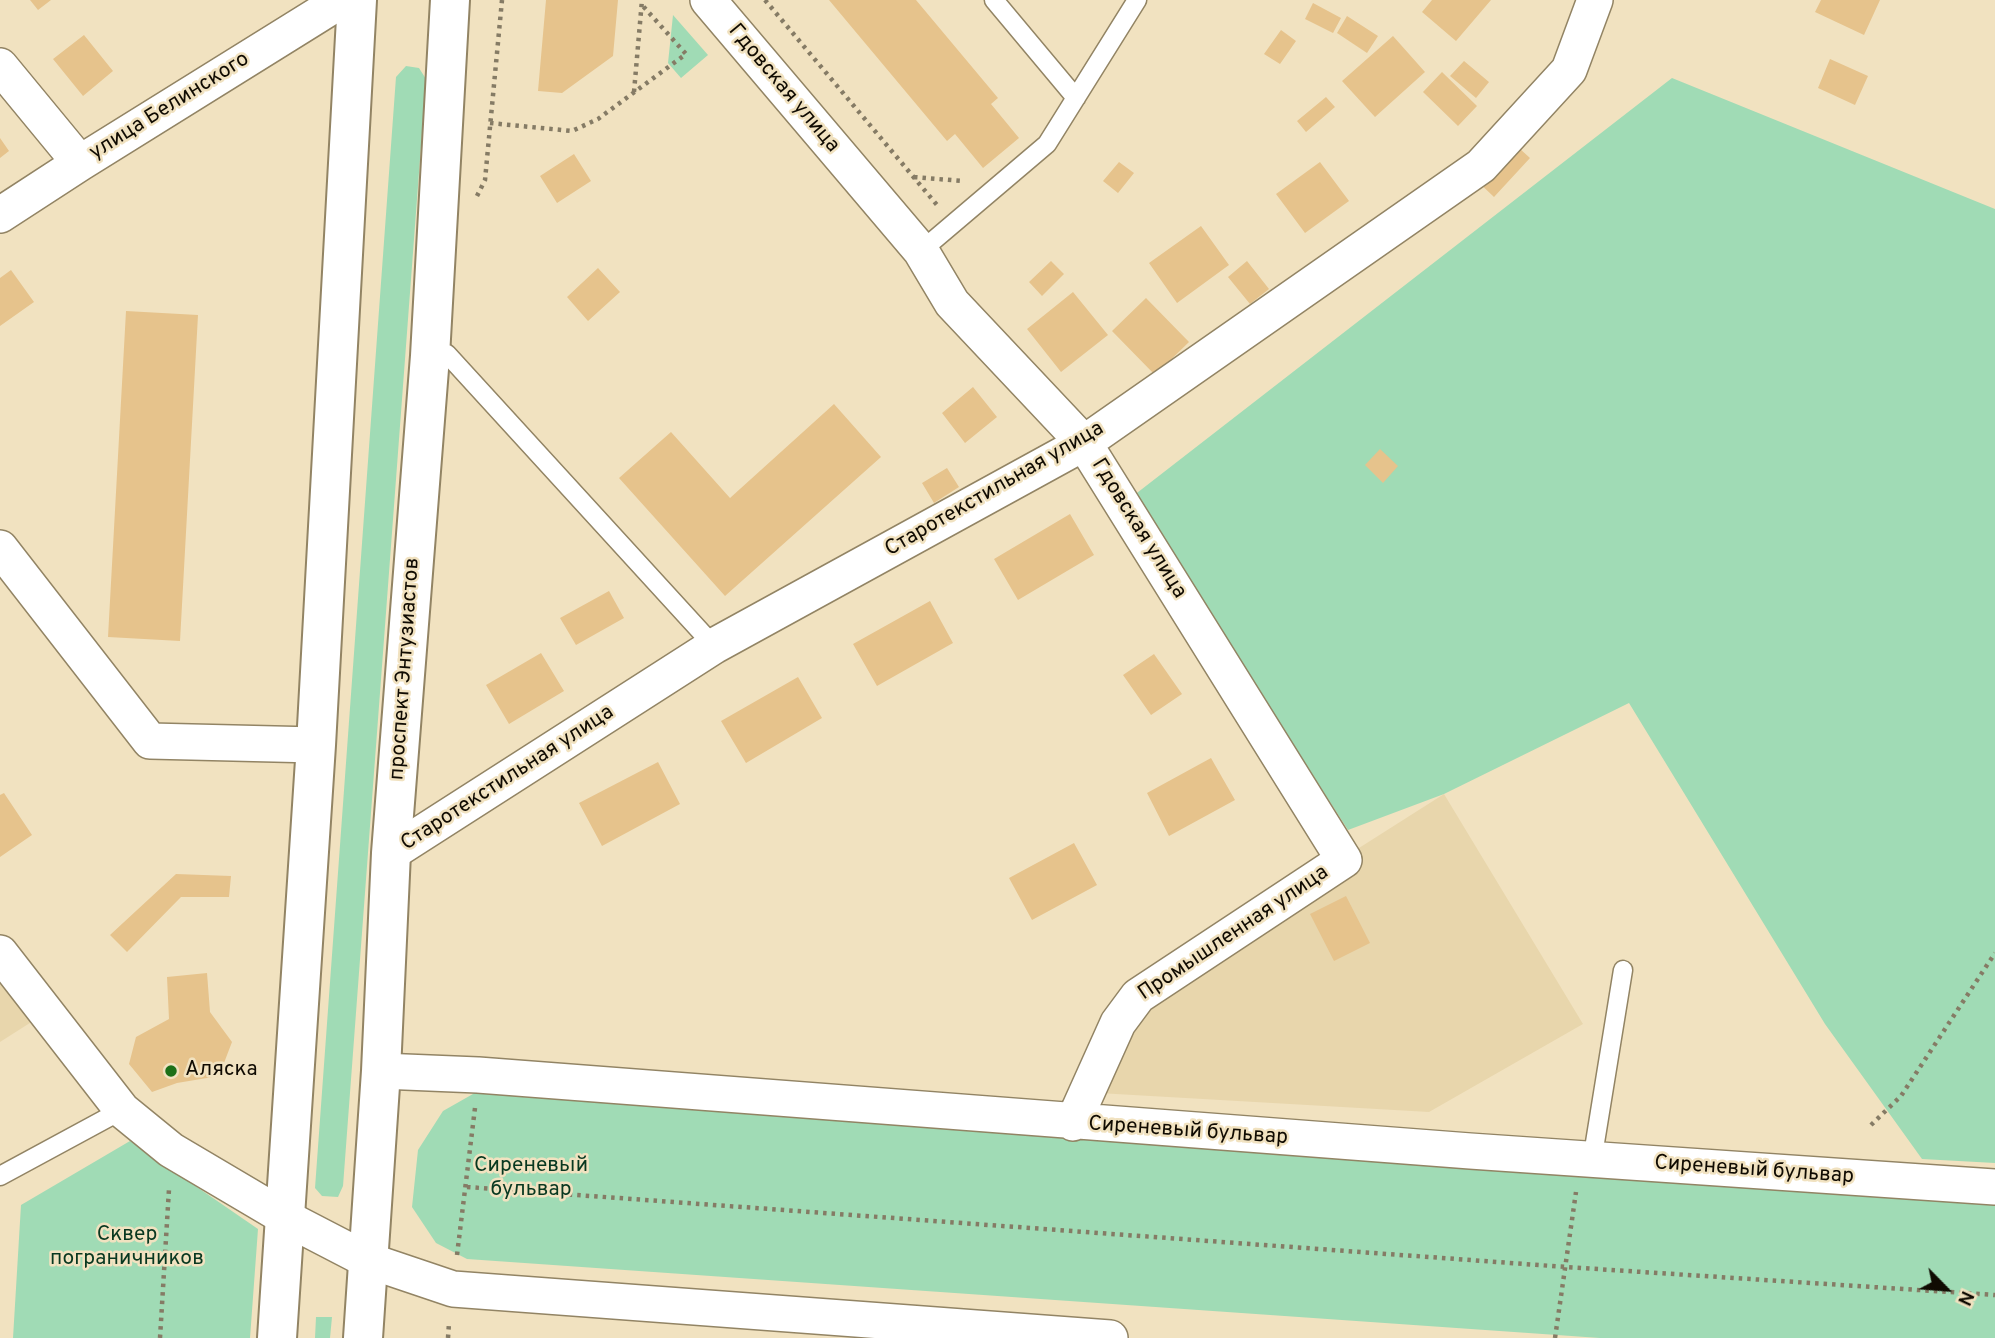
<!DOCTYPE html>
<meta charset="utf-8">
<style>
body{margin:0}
#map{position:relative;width:1995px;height:1338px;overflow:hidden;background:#f1e2c0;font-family:Overpass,sans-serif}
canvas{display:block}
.north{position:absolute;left:1911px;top:1254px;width:70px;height:70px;-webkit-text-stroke:5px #f1e2c0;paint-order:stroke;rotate:115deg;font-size:19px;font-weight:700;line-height:28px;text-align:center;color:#100b02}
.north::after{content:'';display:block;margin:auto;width:24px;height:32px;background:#100b02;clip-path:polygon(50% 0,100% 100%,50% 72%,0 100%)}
</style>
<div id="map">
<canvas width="1995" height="1338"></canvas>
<div class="north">N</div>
</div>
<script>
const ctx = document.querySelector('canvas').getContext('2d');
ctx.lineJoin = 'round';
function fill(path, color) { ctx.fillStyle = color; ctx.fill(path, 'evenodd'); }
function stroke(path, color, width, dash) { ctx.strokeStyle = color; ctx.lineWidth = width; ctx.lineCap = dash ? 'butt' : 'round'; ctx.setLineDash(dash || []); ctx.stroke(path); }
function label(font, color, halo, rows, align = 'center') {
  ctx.font = font + ' Overpass,sans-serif'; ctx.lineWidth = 5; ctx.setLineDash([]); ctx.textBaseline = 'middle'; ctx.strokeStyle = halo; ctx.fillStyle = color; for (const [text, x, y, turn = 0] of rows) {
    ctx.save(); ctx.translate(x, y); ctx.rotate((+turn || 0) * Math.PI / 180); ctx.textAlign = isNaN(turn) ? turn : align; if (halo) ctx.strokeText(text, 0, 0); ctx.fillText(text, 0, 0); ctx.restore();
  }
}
fill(new Path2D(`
 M1444,794L1583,1024L1429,1112L1081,1092L1126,996Z
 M0,979L33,1021L0,1042Z`), '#e8d6ac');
fill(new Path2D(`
 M673,15L708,55L681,78L668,63Z
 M406,66L419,68L426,79L343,1186L338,1197L322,1196L315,1188L396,77Z
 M1672,78L1995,209V1163L1922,1159L1825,1024L1629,703L1444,794L1348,830L1133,496Z
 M480,1090L1995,1202V1338H1600L467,1259L436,1243L412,1207L418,1150L443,1111Z
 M130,1141L258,1229L250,1338H13L21,1205Z
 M316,1317H332L330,1338H315Z`), '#a0dbb5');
fill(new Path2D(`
 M30,0H51L38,10Z
 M546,0H618L613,56L562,93L538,91Z
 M829,0H916L998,98L991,104L1019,138L983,168L955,134L947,141Z
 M1432,0H1491L1456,41L1422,12Z
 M1821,0H1880L1864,35L1815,12Z
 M1313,3L1341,18L1333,33L1305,19Z
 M1347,16L1378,36L1367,53L1337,33Z
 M1281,30L1296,41L1280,64L1264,54Z
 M84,35L113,71L83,96L53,59Z
 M1393,36L1425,72L1375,117L1342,81Z
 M1830,59L1868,76L1855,105L1818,88Z
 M1464,61L1489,82L1476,98L1450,76Z
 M1442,72L1477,106L1458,126L1423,92Z
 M1326,97L1335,107L1306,132L1297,121Z
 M0,138L9,151L0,158Z
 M1509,139L1530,158L1494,197L1474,178Z
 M574,154L591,181L557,203L540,176Z
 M1119,162L1134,173L1118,193L1103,181Z
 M1320,162L1349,201L1305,233L1276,194Z
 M1201,226L1229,265L1177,303L1149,263Z
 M1051,261L1064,274L1042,296L1029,282Z
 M1247,261L1269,289L1250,304L1228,277Z
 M598,268L620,292L588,321L567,297Z
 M11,270L34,302L0,326V278Z
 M1073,292L1108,335L1061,372L1027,329Z
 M1146,298L1189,342L1155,375L1112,331Z
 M126,311L198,315L180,641L108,637Z
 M973,387L997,417L965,443L942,413Z
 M834,404L881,457L725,596L619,478L671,432L730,498Z
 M1380,449L1398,466L1383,483L1365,465Z
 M947,468L959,487L934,503L922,483Z
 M1070,514L1094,555L1018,600L994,559Z
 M609,591L624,618L576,645L560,618Z
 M930,601L953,643L877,686L853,644Z
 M541,653L564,691L509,724L486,685Z
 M1154,654L1182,694L1151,715L1123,675Z
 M798,677L822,718L746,763L721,721Z
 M1211,758L1235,800L1169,836L1147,793Z
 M658,762L680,804L602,846L579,803Z
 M4,793L32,835L0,857V795Z
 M1074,843L1097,885L1032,920L1009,878Z
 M176,874L231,876L229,897H181L127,952L110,935Z
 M1346,896L1370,943L1334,961L1310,914Z
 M207,973L210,1012L232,1042L219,1076L177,1083L152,1092L129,1064L136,1037L169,1019L167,977Z`), '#e6c38c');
const service = new Path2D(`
 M994,0L1076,98
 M921,251L1047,144L1137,0
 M430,356L447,354L714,646
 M1592,1161L1623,970
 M0,1176L122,1110`);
const minor = new Path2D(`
 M708,0L921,251L952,303L1084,443L1344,860L1138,996L1118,1023L1073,1123
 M0,66L80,163
 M0,215L80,163L342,0
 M0,548L150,741L316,745
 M391,853L714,646L1084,443L1481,166L1569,70L1595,0
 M0,953L122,1110L171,1150L286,1218L367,1260L453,1289L1110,1338
 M381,1071L478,1075C984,1116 1489,1154 1995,1187`);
const secondary = new Path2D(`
 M277,1338L316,745L357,0
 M363,1338L381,1071L391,853L430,356L450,0`);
stroke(service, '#928464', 21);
stroke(minor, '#928464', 38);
stroke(secondary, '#928464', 42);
stroke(new Path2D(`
 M765,0L937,205
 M634,92L642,0
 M490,123L572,131L598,119L686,54L642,5
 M914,177L962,181
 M477,196L485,180L502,0
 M1871,1125L1901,1096L1995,953
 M467,1187L1566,1267L1995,1295
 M457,1255L475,1108
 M160,1338L169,1189
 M448,1338L449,1323
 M1555,1338L1576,1192`), '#857b65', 4.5, [3.5, 5]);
stroke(service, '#fff', 18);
stroke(minor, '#fff', 35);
stroke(secondary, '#fff', 38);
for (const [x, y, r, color] of [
 [171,1071,7,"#1d7018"]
]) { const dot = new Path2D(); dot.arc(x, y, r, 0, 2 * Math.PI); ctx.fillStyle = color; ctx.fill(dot); stroke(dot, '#f1e2c0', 2.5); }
label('21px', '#100b02', '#f1e2c0', [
 ["Гдовская улица",783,89,50],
 ["улица Белинского",170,107,-32],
 ["Старотекстильная улица",995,490,-30],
 ["Гдовская улица",1138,529,58],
 ["проспект Энтузиастов",406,669,-86],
 ["Старотекстильная улица",508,779,-33],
 ["Промышленная улица",1234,934,-34],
 ["Сиреневый бульвар",1188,1132,4],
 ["Сиреневый бульвар",1754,1171,4]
]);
label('21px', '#100b02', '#f1e2c0', [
 ["Аляска",185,1071]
], 'left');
label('21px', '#083820', '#f1e2c0', [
 ["Сиреневый",531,1167],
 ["бульвар",531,1191],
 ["Сквер",127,1236],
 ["пограничников",127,1260]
]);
</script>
